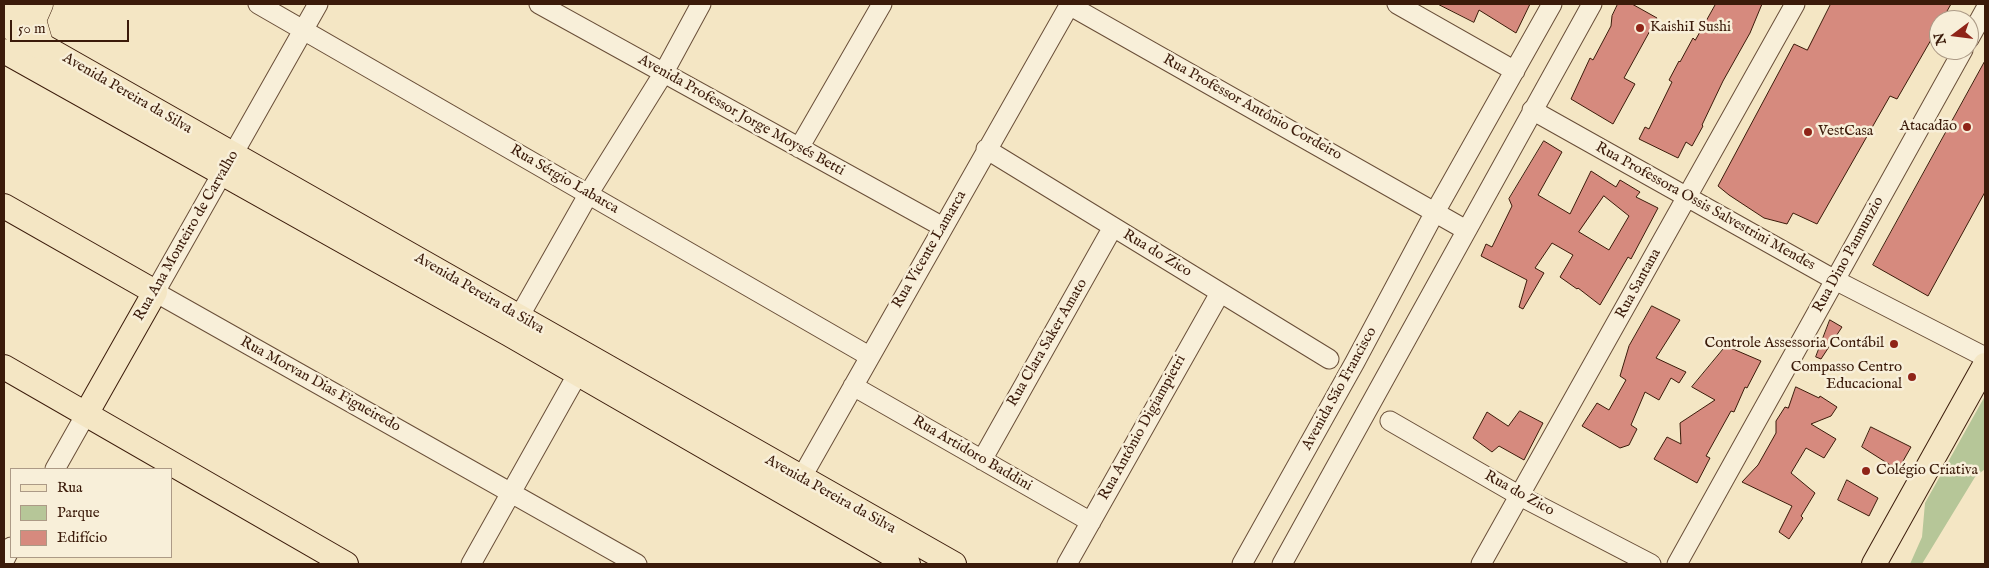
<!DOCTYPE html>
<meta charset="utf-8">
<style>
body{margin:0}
#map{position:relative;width:1989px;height:568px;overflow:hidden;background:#f4e6c4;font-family:"IM FELL English",serif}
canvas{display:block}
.frame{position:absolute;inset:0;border:5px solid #3b1b0a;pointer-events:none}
.legend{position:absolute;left:10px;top:468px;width:162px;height:90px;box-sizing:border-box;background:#f8efd9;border:1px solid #ac9a86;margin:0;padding:6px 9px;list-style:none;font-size:15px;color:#3b1b0a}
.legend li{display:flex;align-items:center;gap:10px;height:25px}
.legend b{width:25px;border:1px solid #ac9a86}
.north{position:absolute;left:1929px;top:10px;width:50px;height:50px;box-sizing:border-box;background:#f8efd9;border:1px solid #ac9a86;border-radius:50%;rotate:255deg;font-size:14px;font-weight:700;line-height:20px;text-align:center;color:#3b1b0a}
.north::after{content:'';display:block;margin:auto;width:18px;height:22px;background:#8f2418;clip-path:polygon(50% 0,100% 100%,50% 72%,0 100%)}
.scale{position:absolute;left:10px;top:20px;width:119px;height:22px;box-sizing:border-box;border:2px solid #3b1b0a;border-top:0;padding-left:6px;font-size:15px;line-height:18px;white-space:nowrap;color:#3b1b0a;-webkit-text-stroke:4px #f8efd9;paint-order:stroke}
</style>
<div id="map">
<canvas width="1989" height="568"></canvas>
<div class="frame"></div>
<ul class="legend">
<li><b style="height:6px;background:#f4e6c4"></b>Rua</li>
<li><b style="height:14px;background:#b6c698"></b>Parque</li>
<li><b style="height:14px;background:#d68a7e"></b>Edifício</li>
</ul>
<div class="north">N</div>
<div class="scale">50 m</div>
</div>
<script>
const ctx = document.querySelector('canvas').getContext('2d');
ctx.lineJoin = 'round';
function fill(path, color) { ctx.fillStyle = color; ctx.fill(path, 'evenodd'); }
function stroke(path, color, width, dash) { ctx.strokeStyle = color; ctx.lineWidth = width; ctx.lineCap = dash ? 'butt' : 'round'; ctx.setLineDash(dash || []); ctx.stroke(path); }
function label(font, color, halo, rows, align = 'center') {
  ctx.font = font + ' "IM FELL English",serif'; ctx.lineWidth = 5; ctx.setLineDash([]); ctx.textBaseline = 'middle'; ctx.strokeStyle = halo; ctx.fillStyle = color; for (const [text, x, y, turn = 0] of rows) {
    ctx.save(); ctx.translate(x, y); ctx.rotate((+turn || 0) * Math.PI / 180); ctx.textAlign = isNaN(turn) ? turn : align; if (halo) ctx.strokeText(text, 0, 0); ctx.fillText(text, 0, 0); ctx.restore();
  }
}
fill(new Path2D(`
 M1985,396V469L1975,477L1922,564H1910L1922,537L1925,503Z`), '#b6c698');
const building = new Path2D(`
 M1438,4H1530L1516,33L1479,10L1474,22Z
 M1618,4H1632L1657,18L1624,78L1635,84L1613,124L1571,99L1590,58L1593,60L1611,26L1612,16Z
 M1716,4H1762L1750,33L1723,81L1702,125L1703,126L1692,146L1686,142L1678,158L1639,139L1645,127L1649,129L1672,82L1669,80L1679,61L1680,62L1693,38L1695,40Z
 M1831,4H1951L1942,20H1939V26L1897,99L1890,96L1817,224L1793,213L1787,224L1764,218L1729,195L1718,186L1794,44L1807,50Z
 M1985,61V192L1928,296L1873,265Z
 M1544,141L1562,152L1538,195L1570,214L1591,171L1616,187L1620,180L1640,192L1636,197L1658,208L1631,259L1628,257L1600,305L1578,288L1577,289L1560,277L1573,255L1552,243L1535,268L1544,273L1523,309L1519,307L1527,280L1481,256L1486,244L1492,247L1512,206L1509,199ZM1604,196L1629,216L1609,250L1579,232Z
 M1652,306L1680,320L1656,358L1686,372L1679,383L1671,378L1659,400L1645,392L1631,425L1637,429L1629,445L1620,448L1582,426L1597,403L1609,410L1626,380L1620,376L1629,346Z
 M1830,320L1842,327L1821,359L1816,357Z
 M1726,346L1761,361L1747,388L1745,387L1734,412L1731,411L1706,456L1710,458L1697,483L1654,459L1667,437L1681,444L1680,423L1715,400L1692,387Z
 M1796,387L1819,398L1820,396L1837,407L1831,416L1811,424L1836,439L1824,458L1806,448L1791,473L1815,493L1801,516L1803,518L1789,539L1779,532L1792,506L1742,482L1758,465L1776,433V421L1785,407L1788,408Z
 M1520,411L1543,423L1524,460L1499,446L1492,452L1473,438L1487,412L1508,426Z
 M1871,427L1911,447L1898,470L1862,447Z
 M1847,480L1878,498L1869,516L1838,500Z`);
fill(building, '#d68a7e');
stroke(building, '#3b1b0a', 1);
const minor = new Path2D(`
 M258,4L869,356
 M318,4L155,292L637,564
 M539,4L943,227
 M1397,4L1515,71
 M1069,5L1466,230
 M1969,39L1985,10
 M1532,110L1835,280L1985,357
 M799,148L882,4
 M986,149L1329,359
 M519,317L592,188L663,74L701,4
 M853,386L1091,522
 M1390,421L1520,496L1651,564
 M982,460L1113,227
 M55,469L86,414
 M795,489L1070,4
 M4,561L11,547
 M471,564L577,375L581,361
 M1067,564L1220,293
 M1242,564L1355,362L1435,212L1552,4
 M1282,564L1592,4
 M1481,564L1795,4
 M1677,564L1963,50`);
const major = new Path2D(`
 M4,24L954,564
 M4,51L509,334L908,564
 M4,206L155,292L86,414
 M4,367L346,564
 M1874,564L1985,365`);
const highway = new Path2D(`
 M39,4L32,20L39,44
 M4,14L23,4`);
stroke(minor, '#694e38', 21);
stroke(major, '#3b1b0a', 26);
stroke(highway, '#3b1b0a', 29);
stroke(minor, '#f8efd9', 19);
stroke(major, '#f4e6c4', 24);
stroke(highway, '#f4e6c4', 28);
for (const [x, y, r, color] of [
 [1640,28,5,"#8f2418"],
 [1967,127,5,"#8f2418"],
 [1808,132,5,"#8f2418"],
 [1894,344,5,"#8f2418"],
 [1912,377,5,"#8f2418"],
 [1866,471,5,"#8f2418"]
]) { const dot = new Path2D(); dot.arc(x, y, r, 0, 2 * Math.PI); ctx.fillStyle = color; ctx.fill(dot); stroke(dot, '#f8efd9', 2); }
label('15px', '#3b1b0a', '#f8efd9', [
 ["KaishiI Sushi",1650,28],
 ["Atacadão",1957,127,"right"],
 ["VestCasa",1818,132],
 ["Controle Assessoria Contábil",1884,344,"right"],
 ["Compasso Centro",1902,368,"right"],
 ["Educacional",1902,385,"right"],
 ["Colégio Criativa",1876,471]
], 'left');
label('15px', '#3b1b0a', '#f8efd9', [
 ["Avenida Pereira da Silva",127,94,30],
 ["Rua Professor Antônio Cordeiro",1252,108,29],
 ["Avenida Professor Jorge Moysés Betti",741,116,29],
 ["Rua Sérgio Labarca",564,180,30],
 ["Rua Professora Ossis Salvestrini Mendes",1705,207,29],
 ["Rua Ana Monteiro de Carvalho",187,236,-60],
 ["Rua Vicente Lamarca",930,250,-60],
 ["Rua do Zico",1157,254,31],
 ["Rua Dino Pannunzio",1849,255,-61],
 ["Rua Santana",1639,284,-61],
 ["Avenida Pereira da Silva",479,294,30],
 ["Rua Clara Saker Amato",1048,343,-60],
 ["Rua Morvan Dias Figueiredo",320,385,29],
 ["Avenida São Francisco",1340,389,-61],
 ["Rua Antônio Digiampietri",1143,428,-61],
 ["Rua Artidoro Baddini",972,454,30],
 ["Rua do Zico",1519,494,29],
 ["Avenida Pereira da Silva",830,495,29]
]);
</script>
